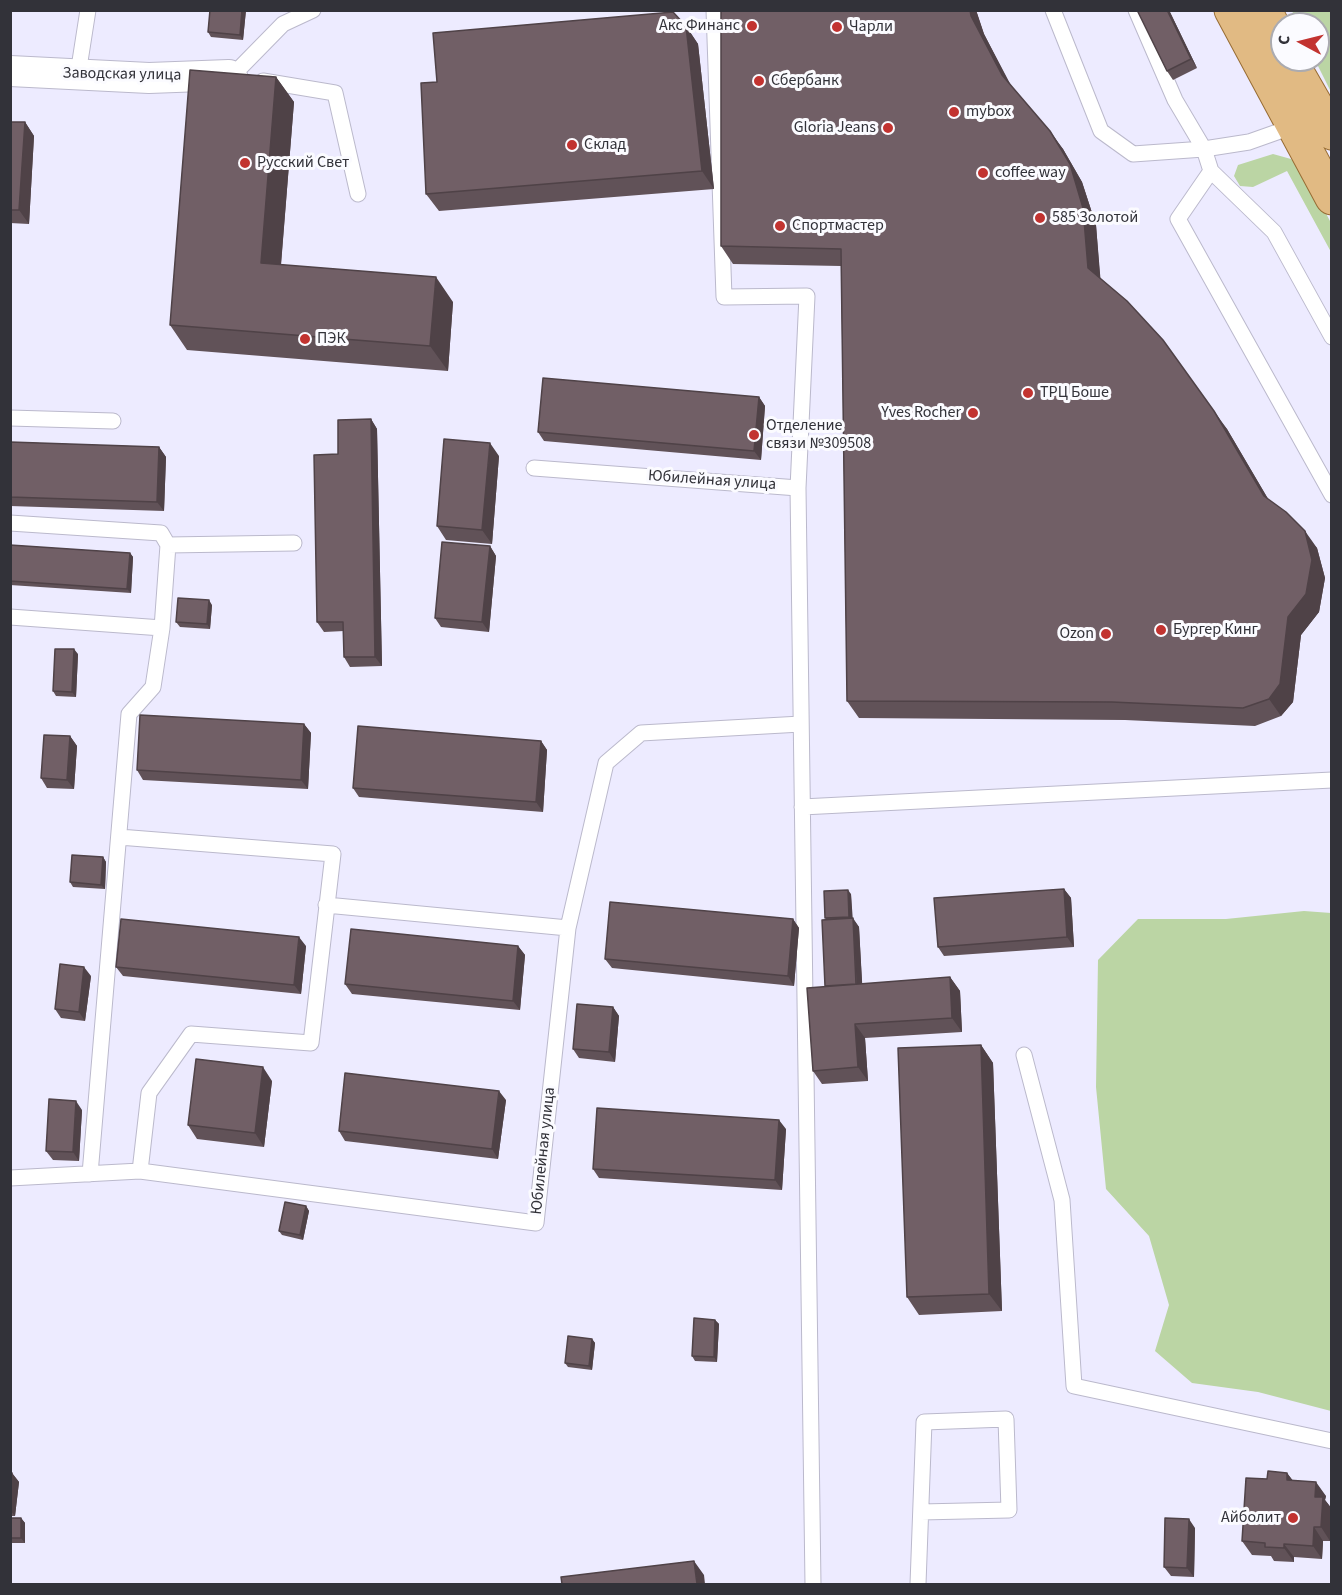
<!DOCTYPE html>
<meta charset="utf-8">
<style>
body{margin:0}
#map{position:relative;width:1342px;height:1595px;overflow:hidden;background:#edebff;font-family:"Source Sans 3",sans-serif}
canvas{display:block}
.frame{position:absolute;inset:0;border:12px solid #323239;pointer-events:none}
.north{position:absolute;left:1270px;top:12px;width:60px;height:60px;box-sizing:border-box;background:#fbfbff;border:2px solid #ababb0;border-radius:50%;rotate:277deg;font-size:16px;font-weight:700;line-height:24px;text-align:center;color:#323239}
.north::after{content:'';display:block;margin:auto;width:21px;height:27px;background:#c23330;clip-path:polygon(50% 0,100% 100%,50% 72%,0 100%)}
</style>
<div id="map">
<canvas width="1342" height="1595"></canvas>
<div class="frame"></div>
<div class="north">С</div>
</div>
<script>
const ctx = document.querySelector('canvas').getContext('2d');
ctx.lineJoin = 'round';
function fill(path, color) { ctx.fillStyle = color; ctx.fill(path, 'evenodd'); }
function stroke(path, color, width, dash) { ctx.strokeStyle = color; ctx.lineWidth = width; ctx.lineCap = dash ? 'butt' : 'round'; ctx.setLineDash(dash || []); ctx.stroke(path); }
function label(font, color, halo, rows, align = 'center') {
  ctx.font = font + ' "Source Sans 3",sans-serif'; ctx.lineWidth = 6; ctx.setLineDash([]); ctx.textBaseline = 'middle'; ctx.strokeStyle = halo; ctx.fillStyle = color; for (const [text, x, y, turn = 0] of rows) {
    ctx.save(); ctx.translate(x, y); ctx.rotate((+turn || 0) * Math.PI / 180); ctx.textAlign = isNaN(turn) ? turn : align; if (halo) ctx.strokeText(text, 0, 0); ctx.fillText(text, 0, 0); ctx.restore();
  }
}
fill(new Path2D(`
 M1292,11H1331V92L1315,60H1318V24H1298Z
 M1273,154L1291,159L1305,173L1331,223V252L1287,171L1253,187L1240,186L1234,176L1238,165Z
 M1304,911L1331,913V1411L1258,1392L1192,1383L1155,1351L1169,1305L1149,1236L1106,1189L1096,1087L1098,960L1138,919H1226Z`), '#bbd5a4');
const lane = new Path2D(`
 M714,10L724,297L807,296L798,488
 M1053,10L1101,131L1133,154L1204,149L1249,142L1297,125
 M1136,10L1175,100L1204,149L1211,171L1274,232L1332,337
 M78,74L88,10
 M240,76L233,75L283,24L313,10
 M263,81L335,93L358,194
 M1211,171L1178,219L1332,495
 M10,418L113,421
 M534,468L798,488L813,1584
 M10,523L161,533L168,545
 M10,617L162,628
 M802,807L1332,780
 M119,837L333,854L311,1043L191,1034L149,1093L140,1171
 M326,905L568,928
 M1024,1055L1062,1200L1074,1386L1332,1441
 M90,1174L129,714L153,687L162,628L168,545L294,543
 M10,1178L140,1171L536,1223L568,928L606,763L641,733L801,724
 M918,1584L924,1422L1006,1419L1009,1510L921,1512`);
const street = new Path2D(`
 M10,71L149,78L229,75`);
const primary = new Path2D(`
 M1231,10L1332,198
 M1265,10L1282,44
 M1290,60L1332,133`);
stroke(lane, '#bbb9cc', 17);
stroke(street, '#bbb9cc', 32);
stroke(primary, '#976c34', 35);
stroke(lane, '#fff', 15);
stroke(street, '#fff', 30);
stroke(primary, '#e1ba83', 33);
fill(new Path2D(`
 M210,10H246L243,40L211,37L208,32Z
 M721,10H976L984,34L1010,85L1063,149L1082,182L1096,225L1100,278L1227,429L1268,499L1317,548L1325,578L1319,612L1301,635L1293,702L1281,716L1255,726L1125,720L859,718L847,701L841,266L733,264L721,246Z
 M1169,10L1197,68L1173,80L1167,71Z
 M686,26L698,44L714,189L439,211L426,194Z
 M276,77L294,102L281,265L453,302L448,371L187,350L170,325Z
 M10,122H25L34,136L29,224L10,223Z
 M759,397L765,406L761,460L544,441L538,432Z
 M371,419L377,429L382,666L350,667L344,657V631L324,632L317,622L338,454Z
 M10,442L159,447L166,457L164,511L10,506Z
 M499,456L492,544L446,540L437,526Z
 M10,545L130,553L133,557L131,593L10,585Z
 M490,546L496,556L489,632L441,627L435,618Z
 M212,605L210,629L180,627L176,622Z
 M78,654L76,697L56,696L53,691Z
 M304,724L311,733L308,789L143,780L137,770Z
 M70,736L77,746L74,789L47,788L41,778Z
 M541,741L547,750L543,812L359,797L353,788Z
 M103,857L106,862L105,889L73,887L70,882Z
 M1064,889L1071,898L1074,947L944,956L938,947Z
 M851,894L852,918L859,927L862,984L950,977L960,991L962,1032L865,1038L868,1081L822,1084L813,1071L825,986L827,920L825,918Z
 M793,919L799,928L794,986L612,968L605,959Z
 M306,946L301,994L123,976L116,967Z
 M518,946L525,955L520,1010L352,994L345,984Z
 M91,976L85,1021L61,1018L55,1009Z
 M613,1007L619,1016L615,1062L579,1058L573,1049Z
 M981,1045L993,1063L1002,1311L919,1315L907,1297Z
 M272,1081L264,1147L197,1139L188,1125Z
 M506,1100L498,1159L345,1141L339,1131Z
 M82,1110L79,1161L53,1160L46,1151Z
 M786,1129L782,1190L599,1178L593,1169Z
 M306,1206L309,1211L303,1240L282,1235L279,1231Z
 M715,1320L719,1324L717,1362L695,1361L692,1356Z
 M592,1339L595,1343L592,1370L568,1367L565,1363Z
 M10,1472L12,1473L19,1482L15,1516H10Z
 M1287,1473L1293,1481L1326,1496L1325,1500L1332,1509L1330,1541H1323L1322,1559L1294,1557V1562L1274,1561L1271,1556L1252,1555L1242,1541L1267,1479Z
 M10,1518H21L25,1523V1543H10Z
 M1195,1528L1194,1577L1171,1576L1164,1567Z`), '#615258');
fill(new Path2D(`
 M242,10H246L243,40L240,35Z
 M970,10H976L984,34L1015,93L1002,75L971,16Z
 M1167,10H1169L1197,68L1191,59Z
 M686,26L698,44L714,189L702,171Z
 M276,77L294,102L279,288L261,263Z
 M25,122L34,136L29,224L19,210Z
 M1050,131L1063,149L1082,182L1096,225L1101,285L1088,268Z
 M436,277L453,302L448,371L430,346Z
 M759,397L765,406L761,460L754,451Z
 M1214,411L1227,429L1277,514L1264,496Z
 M371,419L377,429L382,666L375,657Z
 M490,443L499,456L492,544L482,530Z
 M159,447L166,457L164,511L157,502Z
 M1305,531L1317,548L1325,578L1319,612L1301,635L1293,702L1281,716L1269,699Z
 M490,546L496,556L489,632L482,622Z
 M130,553L133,557L131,593L127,589Z
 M209,600L212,605L210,629L207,624Z
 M74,649L78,654L76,697L72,692Z
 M304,724L311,733L308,789L301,780Z
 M70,736L77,746L74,789L67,780Z
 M541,741L547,750L543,812L536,802Z
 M103,857L106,862L105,889L101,885Z
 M1064,889L1071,898L1074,947L1067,937Z
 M848,890L851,894L853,922L849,917Z
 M853,918L859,927L863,998L857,988Z
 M793,919L799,928L794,986L788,976Z
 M299,937L306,946L301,994L294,985Z
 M518,946L525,955L520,1010L513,1001Z
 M84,967L91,976L85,1021L79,1012Z
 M950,977L960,991L962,1032L952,1018Z
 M613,1007L619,1016L615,1062L609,1052Z
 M855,1024L865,1038L868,1081L858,1067Z
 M981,1045L993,1063L1002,1311L989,1294Z
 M263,1067L272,1081L264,1147L255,1133Z
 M499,1091L506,1100L498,1159L492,1149Z
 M76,1101L82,1110L79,1161L73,1152Z
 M779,1120L786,1129L782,1190L775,1180Z
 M306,1206L309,1211L303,1240L300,1235Z
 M715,1320L719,1324L717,1362L714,1357Z
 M592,1339L595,1343L592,1370L589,1366Z
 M12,1473L19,1482L15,1516L10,1510V1488Z
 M1287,1473L1297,1486L1287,1480Z
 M1316,1482L1326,1496L1325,1500L1332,1509L1330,1541L1321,1527L1315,1497Z
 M21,1518L25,1523V1543L21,1538Z
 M1189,1519L1195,1528L1194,1577L1187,1568Z
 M1314,1527L1323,1541L1322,1559L1313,1546Z
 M1284,1544L1294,1557V1562L1284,1548Z
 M694,1561L704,1575L705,1584H697Z`), '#4f4247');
const building = new Path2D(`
 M210,10H242L240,35L208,32Z
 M721,10H970L971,16L1002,75L1050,131L1070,164L1083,208L1088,268L1127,301L1163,340L1214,411L1264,496L1286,512L1305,531L1312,560L1306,594L1288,617L1280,684L1269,699L1243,708L1112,702L847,701L841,249L721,246Z
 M1137,10H1167L1191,59L1167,71Z
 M673,12L686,26L702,171L426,194L421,83L437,82L433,33Z
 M190,70L276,77L261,263L436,277L430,346L170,325Z
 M10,122H25L19,210H10Z
 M543,378L759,397L754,451L538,432Z
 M371,419L375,657H344L343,622H317L314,455L338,454V420Z
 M444,439L490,443L482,530L437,526Z
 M10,442L159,447L157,502L10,497Z
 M442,542L490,546L482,622L435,618Z
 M10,545L130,553L127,589L10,581Z
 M178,598L209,600L207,624L176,622Z
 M55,649H74L72,692L53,691Z
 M140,715L304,724L301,780L137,770Z
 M358,726L541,741L536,802L353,788Z
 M44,735L70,736L67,780L41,778Z
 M72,855L103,857L101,885L70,882Z
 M1064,889L1067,937L938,947L934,898Z
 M848,890L849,917L825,918L824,891Z
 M610,902L793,919L788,976L605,959Z
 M853,918L856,984L825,986L822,920Z
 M121,919L299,937L294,985L116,967Z
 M351,929L518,946L513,1001L345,984Z
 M60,964L84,967L79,1012L55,1009Z
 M950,977L952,1018L855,1024L858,1067L813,1071L807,988Z
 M577,1004L613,1007L609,1052L573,1049Z
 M981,1045L989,1294L907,1297L898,1048Z
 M196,1059L263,1067L255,1133L188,1125Z
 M345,1073L499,1091L492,1149L339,1131Z
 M49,1099L76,1101L73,1152L46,1151Z
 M597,1108L779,1120L775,1180L593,1169Z
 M285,1202L306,1206L300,1235L279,1231Z
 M694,1318L715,1320L714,1357L692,1356Z
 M568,1336L592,1339L589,1366L565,1363Z
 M1268,1471L1287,1473V1480L1316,1482L1315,1497H1323L1321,1527H1314L1313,1546L1284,1544V1548L1265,1547V1543L1242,1541L1246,1478L1267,1479Z
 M10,1472L12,1473L10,1488Z
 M10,1518H21V1538H10Z
 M1165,1518L1189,1519L1187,1568L1164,1567Z
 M694,1561L697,1584H562L561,1577Z`);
fill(building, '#715f66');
stroke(building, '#4f4247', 1.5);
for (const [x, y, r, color] of [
 [752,26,6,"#c23330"],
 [837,27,6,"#c23330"],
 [759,81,6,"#c23330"],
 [954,112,6,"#c23330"],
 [888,128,6,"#c23330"],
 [572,145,6,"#c23330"],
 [245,163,6,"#c23330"],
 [983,173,6,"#c23330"],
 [1040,218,6,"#c23330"],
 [780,226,6,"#c23330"],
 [305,339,6,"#c23330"],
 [1028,393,6,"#c23330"],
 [973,413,6,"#c23330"],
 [754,435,6,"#c23330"],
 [1161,630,6,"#c23330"],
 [1106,634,6,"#c23330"],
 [1293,1518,6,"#c23330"]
]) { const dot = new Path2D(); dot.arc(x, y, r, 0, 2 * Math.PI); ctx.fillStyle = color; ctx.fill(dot); stroke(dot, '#fbfbff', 2); }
label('16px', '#323239', '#fbfbff', [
 ["Акс Финанс",740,26,"right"],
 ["Чарли",849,27],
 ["Сбербанк",771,81],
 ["mybox",966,112],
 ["Gloria Jeans",876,128,"right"],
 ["Склад",584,145],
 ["Русский Свет",257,163],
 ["coffee way",995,173],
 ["585 Золотой",1052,218],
 ["Спортмастер",792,226],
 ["ПЭК",317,339],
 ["ТРЦ Боше",1040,393],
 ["Yves Rocher",961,413,"right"],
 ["Отделение",766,426],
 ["связи №309508",766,444],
 ["Бургер Кинг",1173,630],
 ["Ozon",1094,634,"right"],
 ["Айболит",1281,1518,"right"]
], 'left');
label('16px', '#323239', '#fbfbff', [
 ["Заводская улица",122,75,1],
 ["Юбилейная улица",712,481,4],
 ["Юбилейная улица",544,1151,-84]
]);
</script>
